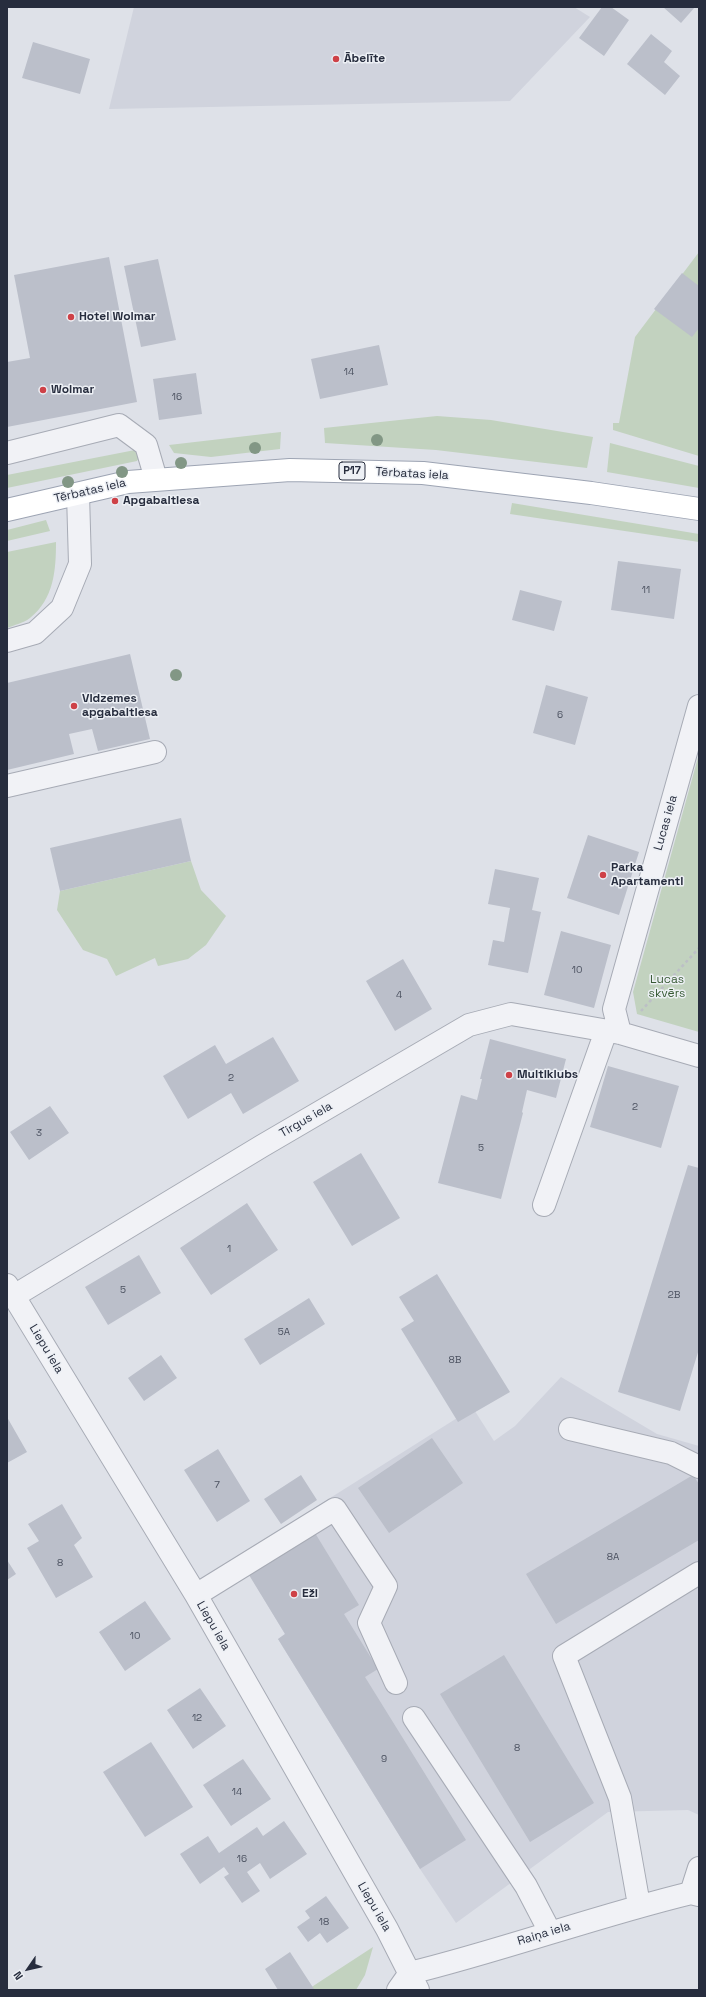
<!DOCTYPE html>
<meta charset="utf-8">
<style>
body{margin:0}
#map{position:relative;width:706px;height:1997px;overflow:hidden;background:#dee1e8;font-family:"Space Grotesk",sans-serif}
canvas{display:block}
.frame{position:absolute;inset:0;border:8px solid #272d3e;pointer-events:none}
.north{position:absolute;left:8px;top:1949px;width:40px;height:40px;-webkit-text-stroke:3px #edf0f5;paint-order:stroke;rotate:236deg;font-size:11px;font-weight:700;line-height:16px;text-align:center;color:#272d3e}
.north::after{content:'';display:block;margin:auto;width:14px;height:18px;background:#272d3e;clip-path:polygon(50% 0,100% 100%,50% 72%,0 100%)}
</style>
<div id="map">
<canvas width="706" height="1997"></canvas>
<div class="frame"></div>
<div class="north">N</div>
</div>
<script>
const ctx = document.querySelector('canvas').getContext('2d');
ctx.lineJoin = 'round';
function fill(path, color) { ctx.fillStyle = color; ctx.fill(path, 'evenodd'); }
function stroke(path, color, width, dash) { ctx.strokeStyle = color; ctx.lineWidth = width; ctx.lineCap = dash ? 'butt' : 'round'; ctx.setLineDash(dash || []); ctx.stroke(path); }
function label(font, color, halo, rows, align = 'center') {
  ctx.font = font + ' "Space Grotesk",sans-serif'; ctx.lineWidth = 3; ctx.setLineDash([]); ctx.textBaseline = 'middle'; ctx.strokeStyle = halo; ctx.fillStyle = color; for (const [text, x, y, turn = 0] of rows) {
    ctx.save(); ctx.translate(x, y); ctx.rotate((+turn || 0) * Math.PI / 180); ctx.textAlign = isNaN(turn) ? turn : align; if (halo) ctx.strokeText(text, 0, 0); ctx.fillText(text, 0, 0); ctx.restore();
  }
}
fill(new Path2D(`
 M134,7H574L590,17L510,101L109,109Z
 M561,1377L657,1434L699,1446V1815L688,1810L608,1812L456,1923L420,1869L278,1639L285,1634L238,1556L473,1408L494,1441L515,1426Z`), '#d0d3dd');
fill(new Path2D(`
 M699,252V456L613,430V423H619L635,337Z
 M437,416L491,420L593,437L587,468L436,450L325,443L324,428Z
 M281,432L280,449L211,457L174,453L169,445Z
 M610,443L699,466V488L607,472Z
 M135,450L141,454L137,461L7,488V475Z
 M512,503L699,534V542L510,514Z
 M46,520L50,531L7,541V530Z
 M56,542C56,570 54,599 30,618C24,623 14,625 7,628V552Z
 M699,754V1032L637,1014L633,992Z
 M191,861L201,890L226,916L206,945L188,959L158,966L155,958L116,976L107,959L83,950L57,910L60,891Z
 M373,1947L365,1975L356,1990H307Z`), '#c2d2bf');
fill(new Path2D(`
 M602,7H611L629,20L604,56L579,38Z
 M663,7H695L681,23Z
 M651,34L672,51L664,62L680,76L665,95L627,64Z
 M33,42L90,59L80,94L22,78Z
 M109,257L137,402L7,427V362L30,358L14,275Z
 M158,259L176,340L141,347L124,266Z
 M682,273L699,286V328L692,337L654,309Z
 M379,345L388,385L320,399L311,359Z
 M196,373L202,414L159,420L153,379Z
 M618,561L681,569L674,619L611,610Z
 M520,590L562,601L554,631L512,620Z
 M130,654L150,739L98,751L92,729L69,734L74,754L7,770V683Z
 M546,685L588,697L575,745L533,733Z
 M181,818L191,861L60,891L50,848Z
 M588,835L639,852L619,915L567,898Z
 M495,869L539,878L532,910L541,912L528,973L488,965L493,940L504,942L510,908L488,904Z
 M561,931L611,945L594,1008L544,995Z
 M403,959L432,1009L395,1031L366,981Z
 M273,1037L299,1081L243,1114L231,1093L188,1119L163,1076L215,1045L226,1064Z
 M490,1039L566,1059L556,1098L527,1090L522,1112L523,1113L501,1199L438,1183L461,1095L477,1100L482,1079H480Z
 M608,1066L679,1086L661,1148L590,1127Z
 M50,1106L69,1133L29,1160L10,1132Z
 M361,1153L400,1218L352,1246L313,1182Z
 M688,1165L699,1168V1349L680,1411L618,1392Z
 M247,1203L278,1250L211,1295L180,1248Z
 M139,1255L161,1293L108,1325L85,1287Z
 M437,1274L510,1392L458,1422L401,1329L414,1321L399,1297Z
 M309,1298L325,1324L260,1365L244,1339Z
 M161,1355L177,1378L144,1401L128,1378Z
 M7,1417L27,1452L7,1463Z
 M432,1438L463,1483L389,1533L358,1488Z
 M218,1449L250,1501L217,1522L184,1470Z
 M301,1475L317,1500L281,1524L264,1499Z
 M693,1475L699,1484V1540L556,1624L526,1574Z
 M62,1504L82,1538L74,1545L93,1577L56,1598L27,1548L39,1541L28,1524Z
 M315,1533L359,1605L344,1614L378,1669L365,1677L466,1840L420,1869L278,1639L285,1634L249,1575Z
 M7,1560L16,1574L7,1580Z
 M145,1601L171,1639L125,1671L99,1632Z
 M504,1655L594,1803L530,1842L440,1694Z
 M200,1688L226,1726L193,1749L167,1710Z
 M151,1742L193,1807L145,1837L103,1772Z
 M243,1759L271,1799L231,1826L203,1785Z
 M284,1821L307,1854L270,1879L260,1863L247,1872L260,1891L242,1903L224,1877L229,1874L224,1867L200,1884L180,1854L208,1836L219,1853L257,1827L263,1836Z
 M326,1896L349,1928L327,1943L320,1933L308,1942L297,1927L310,1918L305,1911Z
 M290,1952L314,1989L311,1990H278L265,1969Z`), '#bbbfca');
const minor = new Path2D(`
 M7,453L119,425L146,445L156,479
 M7,641L35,633L62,608L80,564L78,494
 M7,786L155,752
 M620,1033L614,1009L699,706
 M544,1205L606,1031
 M7,1285L196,1595L387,1929L418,1990
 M14,1296L262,1146L469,1025L511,1014L620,1033L699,1056
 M570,1429L671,1453L699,1467
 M196,1595L335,1509L386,1586L369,1623L396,1683
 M414,1718L526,1886L550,1932
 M691,1893L699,1868
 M639,1905L620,1798L564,1656L699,1573
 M398,1990L410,1973C504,1950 596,1916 691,1893L699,1895`);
const major = new Path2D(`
 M7,510L128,482L290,470L423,473L591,493L699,509`);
stroke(minor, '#a7abb5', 24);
stroke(major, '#9da4b3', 24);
stroke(new Path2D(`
 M641,1011L699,948`), '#bcbfc6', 2.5, [3, 3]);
stroke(minor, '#f1f2f6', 22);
stroke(major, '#fff', 22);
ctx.fillStyle = '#829785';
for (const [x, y] of [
 [377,440],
 [255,448],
 [181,463],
 [122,472],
 [68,482],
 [176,675]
]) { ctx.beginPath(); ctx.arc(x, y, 6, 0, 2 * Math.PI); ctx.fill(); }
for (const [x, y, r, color] of [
 [336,59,4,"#ce4147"],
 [71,317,4,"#ce4147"],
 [43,390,4,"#ce4147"],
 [115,501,4,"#ce4147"],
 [74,706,4,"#ce4147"],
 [603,875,4,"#ce4147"],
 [509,1075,4,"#ce4147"],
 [294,1594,4,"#ce4147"]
]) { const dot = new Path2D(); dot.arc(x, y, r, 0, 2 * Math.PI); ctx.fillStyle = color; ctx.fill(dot); stroke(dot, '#edf0f5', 1.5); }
label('10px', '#4c5261', null, [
 ["14",349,372],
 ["16",177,397],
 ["11",646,590],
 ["6",560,715],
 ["10",577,970],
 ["4",399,995],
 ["2",231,1078],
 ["2",635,1107],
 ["3",39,1133],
 ["5",481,1148],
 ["1",229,1249],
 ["5",123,1290],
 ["2B",674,1295],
 ["5A",284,1332],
 ["8B",455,1360],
 ["7",217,1485],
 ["8A",613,1557],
 ["8",60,1563],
 ["10",135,1636],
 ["12",197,1718],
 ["8",517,1748],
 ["9",384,1759],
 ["14",237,1792],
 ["16",242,1859],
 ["18",324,1922]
]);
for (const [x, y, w] of [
 [352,471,26]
]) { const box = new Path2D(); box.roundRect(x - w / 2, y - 9, w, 18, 3); ctx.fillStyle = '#edf0f5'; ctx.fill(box); stroke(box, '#272d3e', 1); }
label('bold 11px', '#272d3e', null, [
 ["P17",352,471]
]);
label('bold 12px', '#272d3e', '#edf0f5', [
 ["Ābelīte",344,59],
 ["Hotel Wolmar",79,317],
 ["Wolmar",51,390],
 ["Apgabaltiesa",123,501],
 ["Vidzemes",82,699],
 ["apgabaltiesa",82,713],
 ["Parka",611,868],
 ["Apartamenti",611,882],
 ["Multiklubs",517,1075],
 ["Eži",302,1594]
], 'left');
label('12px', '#272d3e', '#edf0f5', [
 ["Tērbatas iela",412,474,3],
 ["Tērbatas iela",90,491,-13],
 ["Lucas iela",666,823,-74],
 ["Tirgus iela",306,1120,-30],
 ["Liepu iela",46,1349,59],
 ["Liepu iela",213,1626,60],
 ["Liepu iela",374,1907,60],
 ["Raiņa iela",544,1934,-17]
]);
label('12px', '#375a34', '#edf0f5', [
 ["Lucas",667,980],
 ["skvērs",667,994]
]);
</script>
